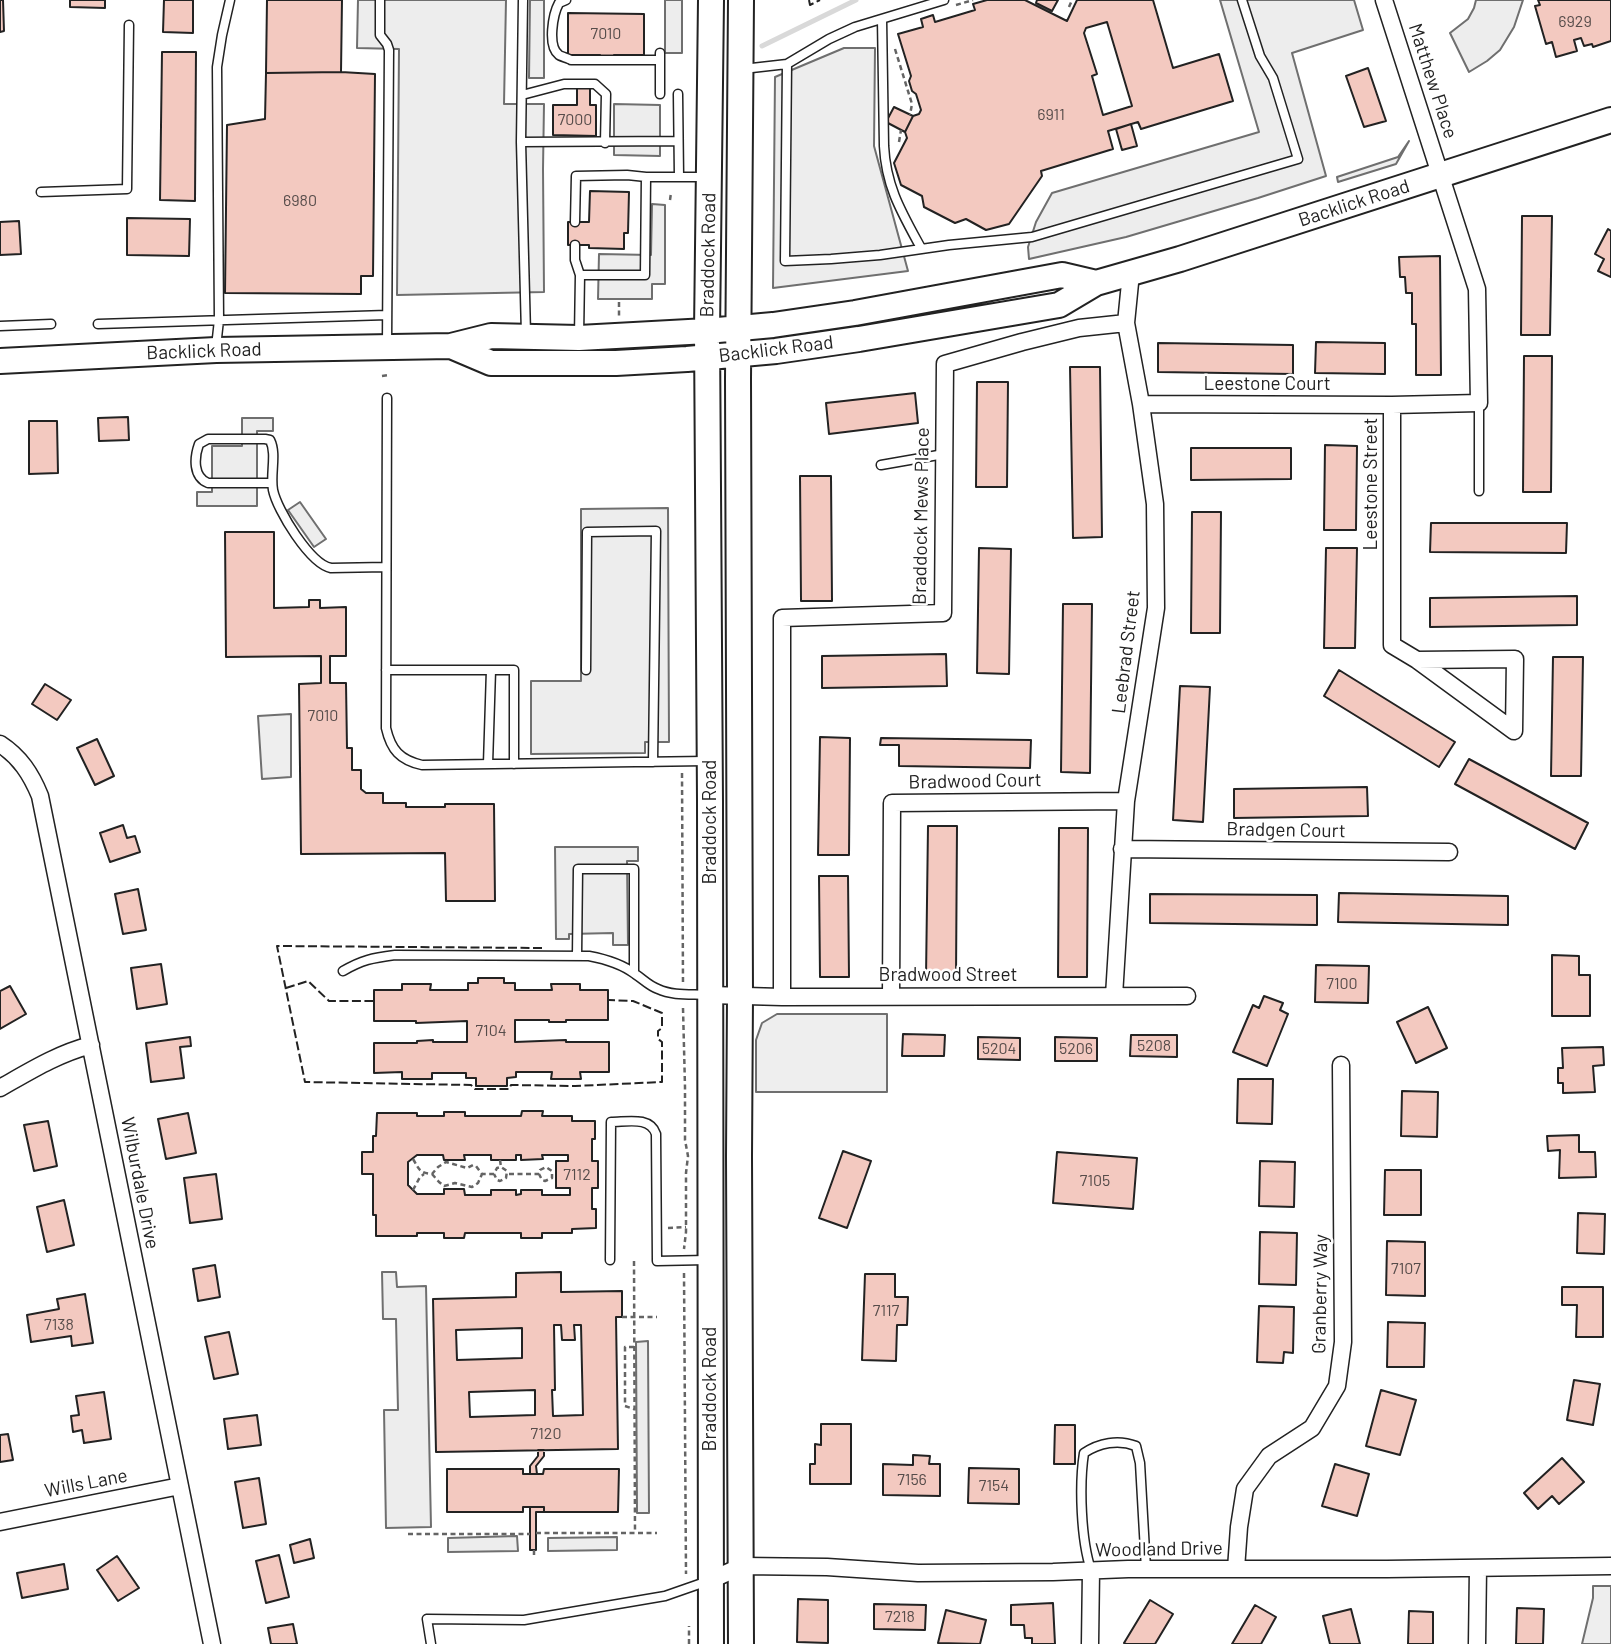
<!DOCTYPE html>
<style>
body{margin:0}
canvas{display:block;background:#fff}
</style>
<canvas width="1611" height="1644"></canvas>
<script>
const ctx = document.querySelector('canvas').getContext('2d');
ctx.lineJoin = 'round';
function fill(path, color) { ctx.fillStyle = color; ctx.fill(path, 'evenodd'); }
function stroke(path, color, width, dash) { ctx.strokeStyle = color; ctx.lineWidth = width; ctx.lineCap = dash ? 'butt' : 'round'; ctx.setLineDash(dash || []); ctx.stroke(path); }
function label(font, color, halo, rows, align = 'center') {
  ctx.font = font + ' Barlow,sans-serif'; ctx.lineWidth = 5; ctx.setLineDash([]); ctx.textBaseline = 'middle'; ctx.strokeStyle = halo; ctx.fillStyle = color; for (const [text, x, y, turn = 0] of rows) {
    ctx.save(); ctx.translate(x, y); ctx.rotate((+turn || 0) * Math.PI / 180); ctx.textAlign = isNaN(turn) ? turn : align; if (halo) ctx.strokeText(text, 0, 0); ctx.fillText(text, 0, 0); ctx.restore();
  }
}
const green = new Path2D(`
 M1409,141L1396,164L1338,182L1337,177L1398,157Z
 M291,714V777L262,779L258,716Z
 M777,1014H887V1092H756V1040L762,1023Z
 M1593,1586H1611V1644H1582L1593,1598Z`);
fill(green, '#eee');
stroke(green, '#6f6f6f', 2);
const parking = new Path2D(`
 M358,0H506L504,104H544L543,169L544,292L397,295L399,49L357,48Z
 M530,0H544V78H529Z
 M665,0H682V53H665Z
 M1220,0H1354L1363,30L1292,53L1326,176L1258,198L1126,237L1029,259L1028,247L1036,222L1052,193L1259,132Z
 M1476,0H1523L1514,27L1500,50L1487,61L1469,72L1450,33L1468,19L1474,8Z
 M844,48H875L874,146L908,271L773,288L775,77Z
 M614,104L660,105V156L614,155Z
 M652,204L665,205V284H652V299H598L599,254L651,255Z
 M242,418H273V431H257V506H197V492H212V446H242Z
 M300,502L326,539L314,547L288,510Z
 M668,508L669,742H645V753L531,754V681H581V509Z
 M555,847H638V861H627L628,945H613V933L569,934V939H556Z
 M382,1272H396L397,1287L426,1286L431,1527L386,1528L384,1410H398L396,1319H383Z
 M648,1341L649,1513H637L636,1342Z
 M517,1536L518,1551L448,1552V1538Z
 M617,1537V1550L548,1551V1538Z`);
fill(parking, '#ededed');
stroke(parking, '#6f6f6f', 2);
stroke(new Path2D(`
 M762,46L856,0`), '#d9d9d9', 5);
const building = new Path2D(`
 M0,0H3L4,31L0,32Z
 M70,0H105V8L70,7Z
 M164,0H193V33L163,32Z
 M267,0H342L341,72L266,73Z
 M987,0H1025L1067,21L1077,0H1153L1173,68L1219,54L1233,101L1141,129L1138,122L1108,131L1113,149L1041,171L1042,176L1009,224L986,230L966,219L955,223L924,207L922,196L901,185L894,163L907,138L905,132L913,116L919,114L921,110L916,94L912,91L909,81L911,76L898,34L923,27L921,19L933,15L935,22L975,10L973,4ZM1107,22L1132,106L1103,115L1092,76L1097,74L1084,33L1086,28Z
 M1037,0H1058L1052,11L1036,3Z
 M1538,0H1611V41L1593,47L1592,44L1584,46L1581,38L1574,40L1577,51L1556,57L1552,42L1546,44L1535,6L1540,5Z
 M568,13L644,14V55H614V57H600V55H568Z
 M162,52H196L195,201L160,200Z
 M1368,68L1386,121L1364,127L1346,76Z
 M341,72L375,74L373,276H361V294L225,293L227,125L265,119L266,73Z
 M577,88H590V105H596V136L553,135V105H577Z
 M894,107L913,116L905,132L886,122Z
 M1131,124L1137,146L1122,150L1116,129Z
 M590,191L629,192L628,233H624V249L589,248V245H568V222H589Z
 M1522,216H1552L1550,335H1521Z
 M127,218L190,219L189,256L127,255Z
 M19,221L21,254L0,255V222Z
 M1608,229L1611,231V277L1598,271L1604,259L1595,254Z
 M1440,256L1441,375H1416V324H1412V293H1406L1405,277H1400L1399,257Z
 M1316,342L1385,343V374L1315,373Z
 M1158,343L1293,345V374L1158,372Z
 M1524,356H1552L1551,492H1523Z
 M1070,367H1100L1102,537L1073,538Z
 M977,382H1008L1007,487H976Z
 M915,393L918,423L829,434L826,403Z
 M128,417L129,440L99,441L98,418Z
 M29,421H57L58,473L29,474Z
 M1325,445L1357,446L1356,530H1324Z
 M1191,448H1291V479L1191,480Z
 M800,476H831L832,601H801Z
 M1192,512H1221L1220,633H1191Z
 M1431,523H1567L1566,553L1430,552Z
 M225,532H274V608L309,607V600H320V608L346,607V656H330V683H346L347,748H352V770H361V789L366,793H383V803H406V807H445V804H494L495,901H446L445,853L301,854L299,684L321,683V656L226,657Z
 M979,548L1011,549L1009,674L977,673Z
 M1326,548H1357L1355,648H1324Z
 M1577,596V625L1430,627V598Z
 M1063,604H1092L1090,773L1061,772Z
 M946,654L947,686L822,688V656Z
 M1553,657H1583L1581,776H1551Z
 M1339,670L1455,742L1439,767L1324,696Z
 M45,684L71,700L57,720L32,704Z
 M1180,686L1210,687L1203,822L1173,820Z
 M820,737L850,738L849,855H818Z
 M881,738L1031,740L1030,768L899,766V745H880Z
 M97,739L114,776L95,785L77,748Z
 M1469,759L1588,823L1575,849L1455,784Z
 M1367,787L1368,816L1234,818V789Z
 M123,825L127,838L135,836L140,852L110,862L100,833Z
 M928,826H957L956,977H926Z
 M1059,828H1088L1087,977H1058Z
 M819,876H848L849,977H820Z
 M138,889L146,930L123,934L115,894Z
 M1339,893L1508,896V925L1338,922Z
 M1150,894L1317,895V925L1150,923Z
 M1552,955L1579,956V975H1590V1016H1552Z
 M161,964L167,1004L137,1009L131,968Z
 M1316,965L1369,966L1368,1003L1315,1002Z
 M478,978H504V983H515V990H552L551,984H580V990H608V1020H566V1022H549V1020H515V1042L566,1040V1042H609V1072H580L581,1079H551L552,1072H516V1077L507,1078V1086H476V1078H466V1073H432V1079H402V1072L374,1073V1043H417V1041L433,1040V1042H467V1021L416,1023V1021H374V990H402V984H431L430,990H468V983H478Z
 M10,986L26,1014L0,1029V991Z
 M1264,996L1283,1003L1280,1010L1288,1014L1267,1066L1233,1052L1253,1005L1259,1008Z
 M1428,1007L1447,1048L1416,1063L1397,1022Z
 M903,1034L945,1035L944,1056H902Z
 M1131,1035H1177V1057L1130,1056Z
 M190,1037L191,1046L180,1047L184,1078L151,1082L146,1043Z
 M978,1037L1020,1038V1060L978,1059Z
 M1055,1037L1097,1038V1061H1055Z
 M1603,1047L1604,1065L1593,1066L1595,1092L1563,1093V1083H1558V1068H1563L1562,1048Z
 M1238,1079H1273L1272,1124L1237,1123Z
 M1402,1091L1438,1092L1437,1137L1401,1136Z
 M522,1111H543L542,1116H572V1121H595V1139H592V1161H598V1188H592V1209H596V1228L572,1229V1233H542V1238H521V1233H465L464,1238H444V1233H417V1236H376V1215H373V1174H362V1152H373V1136H376L377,1113H417V1116H444V1112H465V1116H521ZM417,1155H443L444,1160H465L464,1155H491V1160H516V1155H521V1160L543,1159L542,1155H568V1161H556V1188H570V1195H542V1190H521V1194L516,1195V1190H491V1195H465L464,1189H444V1194H417L408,1185V1162Z
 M188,1113L196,1153L166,1159L158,1119Z
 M48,1121L57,1166L34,1171L24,1125Z
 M1579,1135V1152H1595L1596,1177L1559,1178L1560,1150L1548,1151L1547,1136Z
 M843,1151L871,1161L847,1228L819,1218Z
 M1057,1152L1137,1158L1133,1209L1053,1203Z
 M1260,1161L1295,1162L1294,1207L1259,1206Z
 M1385,1170H1421V1215H1384Z
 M216,1174L222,1219L190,1223L184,1178Z
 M64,1200L74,1245L47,1252L37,1207Z
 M1578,1213L1605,1214L1604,1254L1577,1253Z
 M1260,1232L1297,1233L1296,1285L1259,1284Z
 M1387,1241L1425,1242V1296L1386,1295Z
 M215,1265L220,1297L198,1301L193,1269Z
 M561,1272V1292L622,1291V1317H616L618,1449L436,1452L433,1299L516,1297V1273ZM554,1325H561L562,1340H575L574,1325H581L583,1415L553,1416L552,1390H555ZM522,1328V1358L457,1360L456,1330ZM535,1390V1415L470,1417L469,1392Z
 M865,1274H895V1297H908L907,1325H897L896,1361L862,1360Z
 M1562,1287H1603V1337H1576L1577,1305H1562Z
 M85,1294L93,1343L72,1346L71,1336L31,1342L27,1315L59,1309L57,1299Z
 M1259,1306L1294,1307L1293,1353L1284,1352L1283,1363L1257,1362Z
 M1388,1322L1425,1323L1424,1367H1387Z
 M229,1332L238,1374L214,1379L205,1337Z
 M1574,1380L1600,1384L1593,1425L1567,1420Z
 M1381,1390L1416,1400L1400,1455L1366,1446Z
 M104,1392L111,1439L84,1443L82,1430L73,1432L71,1416L79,1415L76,1396Z
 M257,1415L261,1445L228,1449L224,1419Z
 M821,1424H851V1484H810V1464H815V1444L821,1445Z
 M1055,1425H1075V1464H1054Z
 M8,1434L13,1460L0,1462V1435Z
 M538,1450H544V1456L536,1466L537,1474H530V1466L538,1456Z
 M913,1455L930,1456L929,1464H940V1496L883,1495V1464L913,1465Z
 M1562,1458L1584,1482L1559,1504L1552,1496L1538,1509L1524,1493Z
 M1335,1464L1369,1474L1357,1516L1322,1506Z
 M969,1468L1019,1469V1504L968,1503Z
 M447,1469H523V1474H543L544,1469H619L618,1512H544V1507H523V1512H447Z
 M259,1478L266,1524L243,1528L235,1482Z
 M530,1507H544V1512H536V1550H530Z
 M310,1539L314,1558L294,1563L290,1545Z
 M279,1555L289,1597L266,1603L256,1561Z
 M117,1556L139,1588L118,1601L97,1570Z
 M64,1564L68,1589L22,1598L17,1573Z
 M798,1599L828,1600V1643L797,1642Z
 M1150,1600L1173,1614L1155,1644H1126L1124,1643Z
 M1053,1603L1055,1644H1032V1638H1025L1024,1625H1011V1605Z
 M874,1604L926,1605L925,1630L874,1629Z
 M1255,1605L1276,1617L1261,1644H1232Z
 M1517,1608L1544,1609L1543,1644H1516Z
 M1351,1609L1360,1644H1330L1323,1616Z
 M946,1610L986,1620L980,1644L938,1643Z
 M1409,1611L1433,1612V1644H1408Z
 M293,1624L297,1644H271L268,1628Z`);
fill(building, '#f3c9c0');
stroke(building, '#222', 2);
const lane = new Path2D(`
 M380,0V35L387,44L389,50L387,344
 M523,0L521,142L526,334
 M566,0L559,3C553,14 547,46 559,55C560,56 570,59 571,60H660
 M882,19L884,146C886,187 902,213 921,248
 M787,64L785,261L831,259L880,255L949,245L1032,237L1298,159L1273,78L1260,56L1242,0
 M743,69L787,64L829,39L855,27L944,0
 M660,94V53
 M678,94L679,177
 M522,95L564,84H595L606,94L605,143
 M521,142L678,141
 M41,192L127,189L129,25
 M575,222L576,176L627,175L646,177
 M575,245V260L580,275
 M98,324L387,315
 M0,326L51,324
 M579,336L580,275H645L646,177H706
 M216,347L219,320L217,67L222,35L230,0
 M387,398L386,728C391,750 400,760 422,765L706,761
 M1479,403V491
 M881,465L944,454
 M272,483H208C193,477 194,458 199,444L208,439H265L270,440C277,454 270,474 273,490C277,510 310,564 331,568L386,567
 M386,670H514V764
 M586,670L587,532L656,531L653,762
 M488,764L491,670
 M577,956L578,869H634V973
 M343,971C362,960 372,958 395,955L589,956C605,959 622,964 635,974C643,979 649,986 658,989C673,996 691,994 707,995
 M610,1260L611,1122C627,1122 650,1116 656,1134L657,1261L707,1260
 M1091,1570C1081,1540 1079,1485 1084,1453C1099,1443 1118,1439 1136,1446L1140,1463L1146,1569
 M431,1644L427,1619L524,1620L665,1596L708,1581`);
const street = new Path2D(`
 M1384,0L1477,289L1479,403L1392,405V645L1417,660L1514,731L1515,659L1417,660
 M1141,404L1392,405
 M0,744C20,757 31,774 40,796L212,1644
 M1122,849L1449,852
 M710,995L782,997L1187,996
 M891,996L892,803L1126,801
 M1114,996L1126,801L1156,608L1155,504L1141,404L1126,323L1131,273
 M782,997V618L943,613L945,364L1022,342L1079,328L1126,323
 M0,1088C30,1071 57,1054 91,1045
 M0,1522L180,1486
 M1236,1569L1239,1527L1245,1489L1269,1456L1312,1428L1337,1386L1343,1342L1341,1065
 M711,1580L742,1566L827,1567L918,1573L1053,1572L1128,1569H1387L1611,1566
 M1090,1644L1091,1571
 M1477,1644L1478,1568`);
const primary = new Path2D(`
 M711,0L707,331L710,801L711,1644
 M741,0L738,379L740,996L739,1156L741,1644
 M451,346L491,363H616L687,359L776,351L859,339L1059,305L1096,283L1180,259L1611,120
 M0,361L216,350L451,346L491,336L579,338L707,331L773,325L855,313L1062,275L1096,283`);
stroke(lane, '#222', 11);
stroke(street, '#222', 19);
stroke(primary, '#222', 28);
stroke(new Path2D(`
 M956,5L973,0
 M1069,7L1072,0
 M895,49L912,104L910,115
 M899,142L901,130
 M670,200L671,193
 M619,302V317
 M382,376L389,375
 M682,773L683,983
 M683,1008L685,1087V1140L688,1156L686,1173V1232L684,1249
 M413,1159C419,1169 419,1173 432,1174L438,1167L446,1162L467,1168L473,1165L476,1166L482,1174H494L497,1168L501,1167L507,1171L506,1178L500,1181L497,1180L494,1174
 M500,1160L501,1167
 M432,1174L439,1182L444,1186L455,1183L472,1187L478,1183L482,1174
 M509,1174H539L540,1170L546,1167L552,1171V1178L545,1181L542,1180L539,1174
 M413,1190L420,1177L424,1174
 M668,1228L686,1227
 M634,1261L635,1533
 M684,1273L686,1574
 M622,1317H657
 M634,1347H625V1406L634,1409
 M536,1533H657
 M408,1534H530
 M534,1550V1558
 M689,1644V1626`), '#646464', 2.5, [5, 3.5]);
stroke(lane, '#fff', 8);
stroke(street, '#fff', 16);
stroke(primary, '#fff', 24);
stroke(new Path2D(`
 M809,0L810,5L820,0
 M542,948L277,946L305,1082L471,1085L475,1089H509L511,1085L575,1086L662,1082V1042L658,1039V1031L662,1028V1013L633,1001L609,1000
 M286,988L308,981L329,1001H374`), '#222', 2, [9, 3.5]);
label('16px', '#564c4a', null, [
 ["6929",1575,22],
 ["7010",606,34],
 ["6911",1051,115],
 ["7000",575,120],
 ["6980",300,201],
 ["7010",323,716],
 ["7100",1342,984],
 ["7104",491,1031],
 ["5208",1154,1046],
 ["5204",999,1049],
 ["5206",1076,1049],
 ["7112",577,1175],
 ["7105",1095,1181],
 ["7107",1406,1269],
 ["7117",886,1311],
 ["7138",59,1325],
 ["7120",546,1434],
 ["7156",912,1480],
 ["7154",994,1486],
 ["7218",900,1617]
]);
label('19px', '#222', '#fff', [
 ["Matthew Place",1433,81,72],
 ["Backlick Road",1354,203,-18],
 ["Braddock Road",708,255,-89],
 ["Backlick Road",776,349,-7],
 ["Backlick Road",204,351,-2],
 ["Leestone Court",1267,384],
 ["Leestone Street",1371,484,-90],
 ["Braddock Mews Place",921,516,-89],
 ["Leebrad Street",1126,652,-83],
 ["Bradwood Court",975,781,-1],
 ["Braddock Road",710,822,-90],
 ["Bradgen Court",1286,830,1],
 ["Bradwood Street",948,975],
 ["Wilburdale Drive",140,1183,79],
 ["Granberry Way",1320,1294,-89],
 ["Braddock Road",710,1389,-90],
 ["Wills Lane",86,1483,-11],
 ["Woodland Drive",1159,1549,-1]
]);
</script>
